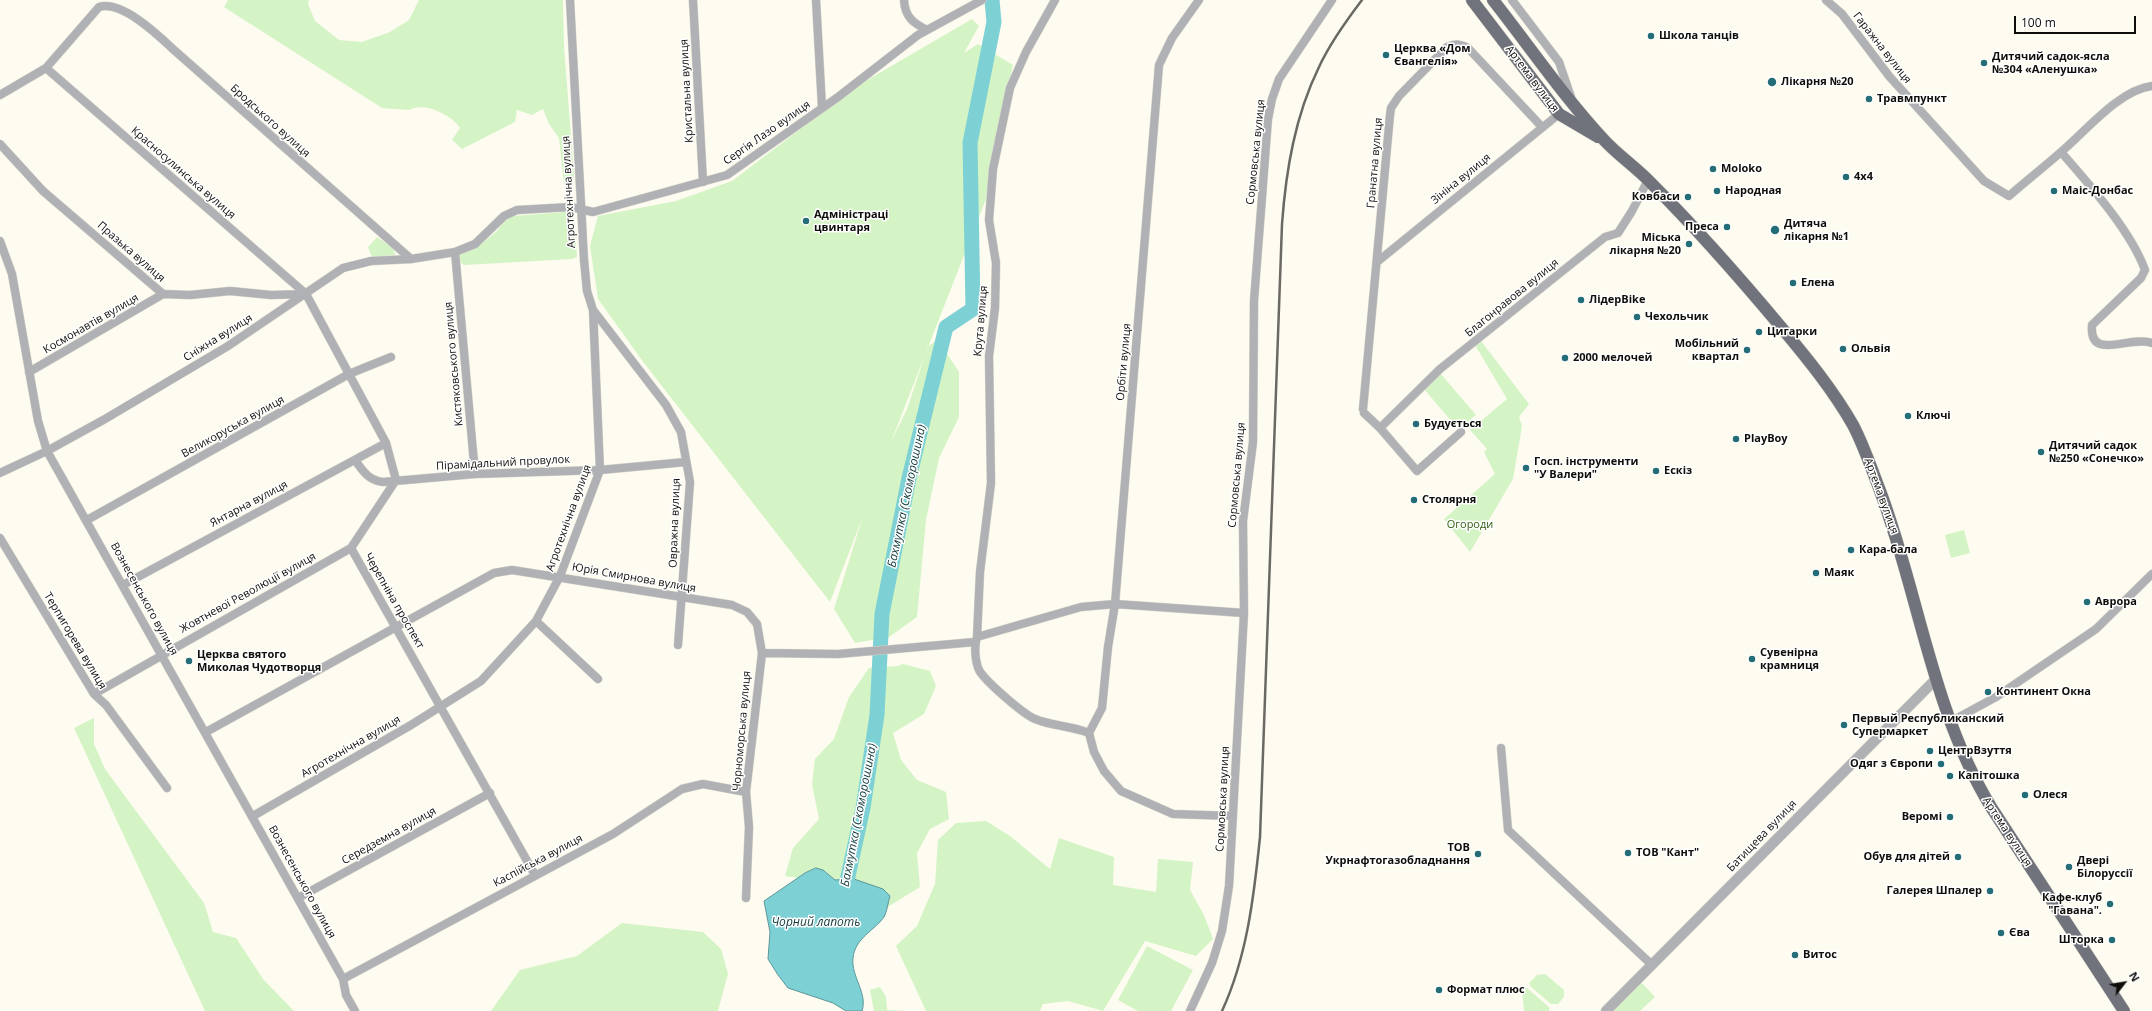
<!DOCTYPE html>
<meta charset="utf-8">
<style>
body{margin:0}
#map{position:relative;width:2152px;height:1011px;overflow:hidden;background:#fefbf0;font-family:"Open Sans",sans-serif}
canvas{display:block}
.north{position:absolute;left:2104px;top:963px;width:40px;height:40px;-webkit-text-stroke:3px #fff;paint-order:stroke;rotate:59deg;font-size:11px;font-weight:700;line-height:16px;text-align:center;color:#0f0e0b}
.north::after{content:'';display:block;margin:auto;width:14px;height:18px;background:#0f0e0b;clip-path:polygon(50% 0,100% 100%,50% 72%,0 100%)}
.scale{position:absolute;left:2014px;top:16px;width:122px;height:18px;box-sizing:border-box;border:2px solid #0f0e0b;border-top:0;padding-left:5px;font-size:12px;line-height:14px;white-space:nowrap;color:#0f0e0b;-webkit-text-stroke:3px #fff;paint-order:stroke}
</style>
<div id="map">
<canvas width="2152" height="1011"></canvas>
<div class="north">N</div>
<div class="scale">100 m</div>
</div>
<script>
const ctx = document.querySelector('canvas').getContext('2d');
ctx.lineJoin = 'round';
function fill(path, color) { ctx.fillStyle = color; ctx.fill(path, 'evenodd'); }
function stroke(path, color, width, dash) { ctx.strokeStyle = color; ctx.lineWidth = width; ctx.lineCap = dash ? 'butt' : 'round'; ctx.setLineDash(dash || []); ctx.stroke(path); }
function label(font, color, halo, rows, align = 'center') {
  ctx.font = font + ' "Open Sans",sans-serif'; ctx.lineWidth = 3; ctx.setLineDash([]); ctx.textBaseline = 'middle'; ctx.strokeStyle = halo; ctx.fillStyle = color; for (const [text, x, y, turn = 0] of rows) {
    ctx.save(); ctx.translate(x, y); ctx.rotate((+turn || 0) * Math.PI / 180); ctx.textAlign = isNaN(turn) ? turn : align; if (halo) ctx.strokeText(text, 0, 0); ctx.fillText(text, 0, 0); ctx.restore();
  }
}
fill(new Path2D(`
 M228,0H309L308,4L315,21L339,40L362,42L390,32L409,20L419,0H563L564,47L574,174L572,193L564,185L559,138L549,124L543,109L532,115L517,110L515,122L462,149L452,140L460,128C452,115 424,101 409,110L382,108L224,7Z
 M972,19L979,26L964,53L978,44L1013,65L993,147L986,199L891,442L907,409L928,346L938,340L959,372V417L939,458L926,520L917,617L889,637L855,643L834,609L863,516L830,602L644,363L598,299L590,246L598,216L676,201L732,181L857,86Z
 M565,212H570L574,215L577,257L572,259L464,265L460,262L459,254L480,245L497,231L503,222L514,216Z
 M377,237L394,249L395,255L375,257L371,255L368,247Z
 M1481,341L1529,404L1519,417L1522,426L1513,479L1470,552L1444,519L1495,474L1484,452L1487,449L1470,430L1507,399L1475,345Z
 M1440,373L1476,415L1458,429L1424,389Z
 M1964,530L1970,553L1951,558L1945,535Z
 M903,664L930,671L936,686L924,714L893,733L901,760L917,780L946,792L949,819L930,829L917,853L920,887L886,908L890,896L883,890L854,879L835,880L823,870L805,873L799,878L785,876L793,848L819,819L812,784L815,759L834,739L849,697L869,668L898,666Z
 M94,718V744L105,769L204,903L213,932L236,938L263,979L294,1011H205L74,728Z
 M986,821L1010,836L1050,869L1059,838L1114,857L1113,885L1156,892L1158,859L1193,862L1190,890L1204,915L1213,939L1196,956L1145,941L1103,1011L1068,1001L1043,1004L1040,1011H926L896,946L917,926L935,884L938,840L956,823Z
 M622,923L703,932L721,949L728,974L718,1011H491L520,970L577,956Z
 M1147,946L1193,970L1171,1011H1138L1118,1000Z
 M1545,974L1564,990V997L1558,1004H1551L1530,986L1529,983L1537,975Z
 M1642,983L1655,997L1640,1011H1610L1636,984Z
 M880,987L886,997L887,1010L906,1011H874L870,990Z
 M1524,988H1527L1549,1007V1011H1524L1522,991Z`), '#d4f4c5');
const water = new Path2D(`
 M816,868L823,870L835,880L854,879L883,889L890,896C888,902 887,912 884,917C874,931 855,938 853,958C851,977 868,993 862,1011H846L833,1003L788,988L778,975L768,959L770,932L764,901L805,873Z`);
fill(water, '#7dd1d5');
stroke(water, '#5c9698', 1);
stroke(new Path2D(`
 M843,899L863,808L877,715L882,614L909,478L946,327L973,309L970,143L994,22L992,0`), '#7dd1d5', 15);
const minor = new Path2D(`
 M693,0L703,182
 M816,0L822,107
 M904,0C905,17 913,23 927,30
 M1055,0L1026,52L1010,88L993,169L989,220L996,263L995,308L989,356L991,483L980,572L977,637C974,646 975,661 979,670C985,681 1023,714 1035,719C1052,726 1072,726 1089,733L1094,752L1104,771L1121,791L1173,814L1233,816
 M1512,0L1559,62L1571,97
 M1826,0L1842,14L1889,76L1984,181L2009,196C2026,181 2044,167 2061,152C2086,131 2119,90 2152,86
 M46,68L306,294L386,443L396,480L351,548L535,875
 M0,95L46,68L99,7C122,0 159,36 174,50L411,259
 M0,144L43,191L163,294L190,295L230,291L271,295L305,294
 M2061,152C2089,184 2131,231 2145,270L2141,278L2092,325C2089,362 2129,335 2152,343
 M0,241L12,274L38,421L47,451L343,979L346,995L355,1011
 M455,252L475,474
 M1377,262L1559,114
 M593,310L666,405L681,432L690,482L678,645
 M29,372L163,294
 M1363,409L1390,115L1391,108L1399,96L1447,47C1455,43 1460,44 1468,48L1542,127
 M1364,413L1380,428L1440,369L1605,237L1618,233L1632,211L1648,180
 M1380,428L1417,471L1461,432
 M355,460C363,471 368,480 383,482L475,474L600,470L686,462
 M0,473L47,451L105,419L228,346L343,268L371,261L411,259L455,252L475,244L504,216L517,210L571,207L593,212L727,175L838,97L918,35L982,0
 M87,520L349,374L391,357
 M0,538L94,694L106,705L167,788
 M123,585L386,443
 M536,621L598,679
 M977,637L1081,607L1115,604L1244,613
 M762,653L838,654L975,642
 M94,694L351,548
 M1950,722L1996,697L2096,629L2152,574
 M206,732L494,573L512,570L732,605L747,612L757,624L762,653L746,792L749,827L746,898
 M1089,733L1102,708L1108,647L1115,604L1159,65L1172,38L1199,0
 M1501,748L1508,830L1651,964
 M253,816L411,725L481,681L536,621L560,576L600,470L593,310L587,291L584,260L570,0
 M298,898L490,793
 M343,979L613,834L682,789L703,784L746,792
 M1190,1011L1212,963L1222,931L1229,886L1244,613L1243,521L1253,442L1254,301L1268,119L1272,99L1279,79L1332,0`);
const tertiary = new Path2D(`
 M1606,1011L1936,679`);
const primary = new Path2D(`
 M1472,0L1559,114L1598,137
 M1493,0C1530,47 1564,97 1605,141C1619,156 1637,168 1651,183C1697,229 1740,278 1781,327C1807,358 1833,390 1853,425C1863,444 1871,467 1879,488C1919,593 1931,709 1991,807L2124,1011`);
stroke(minor, '#d8d5cb', 9);
stroke(tertiary, '#d8d5cb', 11);
stroke(primary, '#d8d5cb', 13);
stroke(minor, '#afb1b5', 8);
stroke(tertiary, '#afb1b5', 10);
stroke(primary, '#70737b', 12);
stroke(new Path2D(`
 M1222,1011C1247,957 1254,896 1260,837L1282,224C1286,170 1295,116 1319,67C1330,43 1346,21 1362,0`), '#6b6963', 2.5);
for (const [x, y, r, color] of [
 [1651,36,4,"#246d77"],
 [1386,55,4,"#246d77"],
 [1984,63,4,"#246d77"],
 [1772,82,5,"#246d77"],
 [1869,99,4,"#246d77"],
 [1713,169,4,"#246d77"],
 [1846,177,4,"#246d77"],
 [1717,191,4,"#246d77"],
 [2054,191,4,"#246d77"],
 [1688,197,4,"#246d77"],
 [806,221,4,"#246d77"],
 [1727,227,4,"#246d77"],
 [1775,230,5,"#246d77"],
 [1689,244,4,"#246d77"],
 [1793,283,4,"#246d77"],
 [1581,300,4,"#246d77"],
 [1637,317,4,"#246d77"],
 [1759,332,4,"#246d77"],
 [1843,349,4,"#246d77"],
 [1747,350,4,"#246d77"],
 [1565,358,4,"#246d77"],
 [1908,416,4,"#246d77"],
 [1416,424,4,"#246d77"],
 [1736,439,4,"#246d77"],
 [2041,452,4,"#246d77"],
 [1526,468,4,"#246d77"],
 [1656,471,4,"#246d77"],
 [1414,500,4,"#246d77"],
 [1851,550,4,"#246d77"],
 [1816,573,4,"#246d77"],
 [2087,602,4,"#246d77"],
 [1752,659,4,"#246d77"],
 [189,661,4,"#246d77"],
 [1988,692,4,"#246d77"],
 [1844,725,4,"#246d77"],
 [1930,751,4,"#246d77"],
 [1941,764,4,"#246d77"],
 [1950,776,4,"#246d77"],
 [2025,795,4,"#246d77"],
 [1950,817,4,"#246d77"],
 [1628,853,4,"#246d77"],
 [1478,854,4,"#246d77"],
 [1958,857,4,"#246d77"],
 [2069,867,4,"#246d77"],
 [1990,891,4,"#246d77"],
 [2110,904,4,"#246d77"],
 [2001,933,4,"#246d77"],
 [2112,940,4,"#246d77"],
 [1795,955,4,"#246d77"],
 [1439,990,4,"#246d77"]
]) { const dot = new Path2D(); dot.arc(x, y, r, 0, 2 * Math.PI); ctx.fillStyle = color; ctx.fill(dot); stroke(dot, '#fff', 1.5); }
label('bold 11px', '#0f0e0b', '#fff', [
 ["Школа танців",1659,36],
 ["Церква «Дом",1394,49],
 ["Євангелія»",1394,62],
 ["Дитячий садок-ясла",1992,57],
 ["№304 «Аленушка»",1992,70],
 ["Лікарня №20",1781,82],
 ["Травмпункт",1877,99],
 ["Moloko",1721,169],
 ["4x4",1854,177],
 ["Народная",1725,191],
 ["Маіс-Донбас",2062,191],
 ["Ковбаси",1680,197,"right"],
 ["Адміністраці",814,215],
 ["цвинтаря",814,228],
 ["Дитяча",1784,224],
 ["лікарня №1",1784,237],
 ["Преса",1719,227,"right"],
 ["Міська",1681,238,"right"],
 ["лікарня №20",1681,251,"right"],
 ["Елена",1801,283],
 ["ЛідерBike",1589,300],
 ["Чехольчик",1645,317],
 ["Цигарки",1767,332],
 ["Мобільний",1739,344,"right"],
 ["квартал",1739,357,"right"],
 ["Ольвія",1851,349],
 ["2000 мелочей",1573,358],
 ["Ключі",1916,416],
 ["Будується",1424,424],
 ["PlayBoy",1744,439],
 ["Дитячий садок",2049,446],
 ["№250 «Сонечко»",2049,459],
 ["Госп. інструменти",1534,462],
 ["\"У Валери\"",1534,475],
 ["Ескіз",1664,471],
 ["Столярня",1422,500],
 ["Кара-бала",1859,550],
 ["Маяк",1824,573],
 ["Аврора",2095,602],
 ["Сувенірна",1760,653],
 ["крамниця",1760,666],
 ["Церква святого",197,655],
 ["Миколая Чудотворця",197,668],
 ["Континент Окна",1996,692],
 ["Первый Республиканский",1852,719],
 ["Супермаркет",1852,732],
 ["ЦентрВзуття",1938,751],
 ["Одяг з Європи",1933,764,"right"],
 ["Капітошка",1958,776],
 ["Олеся",2033,795],
 ["Веромі",1942,817,"right"],
 ["ТОВ",1470,848,"right"],
 ["Укрнафтогазобладнання",1470,861,"right"],
 ["ТОВ \"Кант\"",1636,853],
 ["Обув для дітей",1950,857,"right"],
 ["Двері",2077,861],
 ["Білоруссії",2077,874],
 ["Галерея Шпалер",1982,891,"right"],
 ["Кафе-клуб",2102,898,"right"],
 ["\"Гавана\".",2102,911,"right"],
 ["Єва",2009,933],
 ["Шторка",2104,940,"right"],
 ["Витос",1803,955],
 ["Формат плюс",1447,990]
], 'left');
label('11px', '#0f0e0b', '#fff', [
 ["Гаражна вулиця",1882,48,52],
 ["Артема вулиця",1532,79,53],
 ["Кристальна вулиця",687,91,-93],
 ["Бродського вулиця",270,121,42],
 ["Сергія Лазо вулиця",767,133,-35],
 ["Сормовська вулиця",1256,152,-84],
 ["Гранатна вулиця",1375,163,-85],
 ["Красносулинська вулиця",183,173,41],
 ["Зініна вулиця",1461,179,-39],
 ["Агротехнічна вулиця",569,192,-93],
 ["Празька вулиця",131,252,41],
 ["Благонравова вулиця",1512,298,-39],
 ["Крута вулиця",981,321,-85],
 ["Космонавтів вулиця",91,324,-30],
 ["Сніжна вулиця",218,338,-32],
 ["Орбіти вулиця",1124,362,-85],
 ["Кистяковського вулиця",454,364,-95],
 ["Великоруська вулиця",233,427,-29],
 ["Пірамідальний провулок",503,463,-3],
 ["Сормовська вулиця",1237,475,-85],
 ["Артема вулиця",1881,496,70],
 ["Янтарна вулиця",249,504,-28],
 ["Агротехнічна вулиця",569,518,-70],
 ["Овражна вулиця",675,523,-88],
 ["Юрія Смирнова вулиця",634,578,10],
 ["Жовтневої Революції вулиця",248,593,-29],
 ["Вознесенського вулиця",144,599,61],
 ["Черепніна проспект",394,601,60],
 ["Терпигорева вулиця",75,641,59],
 ["Чорноморська вулиця",742,731,-85],
 ["Агротехнічна вулиця",351,747,-30],
 ["Сормовська вулиця",1223,799,-87],
 ["Артема вулиця",2007,832,57],
 ["Середземна вулиця",389,836,-29],
 ["Батищева вулиця",1762,836,-46],
 ["Каспійська вулиця",538,861,-28],
 ["Вознесенського вулиця",302,882,61]
]);
label('11px', '#325d14', '#fff', [
 ["Огороди",1470,525]
]);
label('italic 12px', '#113a3b', '#fff', [
 ["Бахмутка (Скоморошина)",907,496,-78],
 ["Бахмутка (Скоморошина)",859,815,-79],
 ["Чорний лапоть",816,923]
]);
</script>
